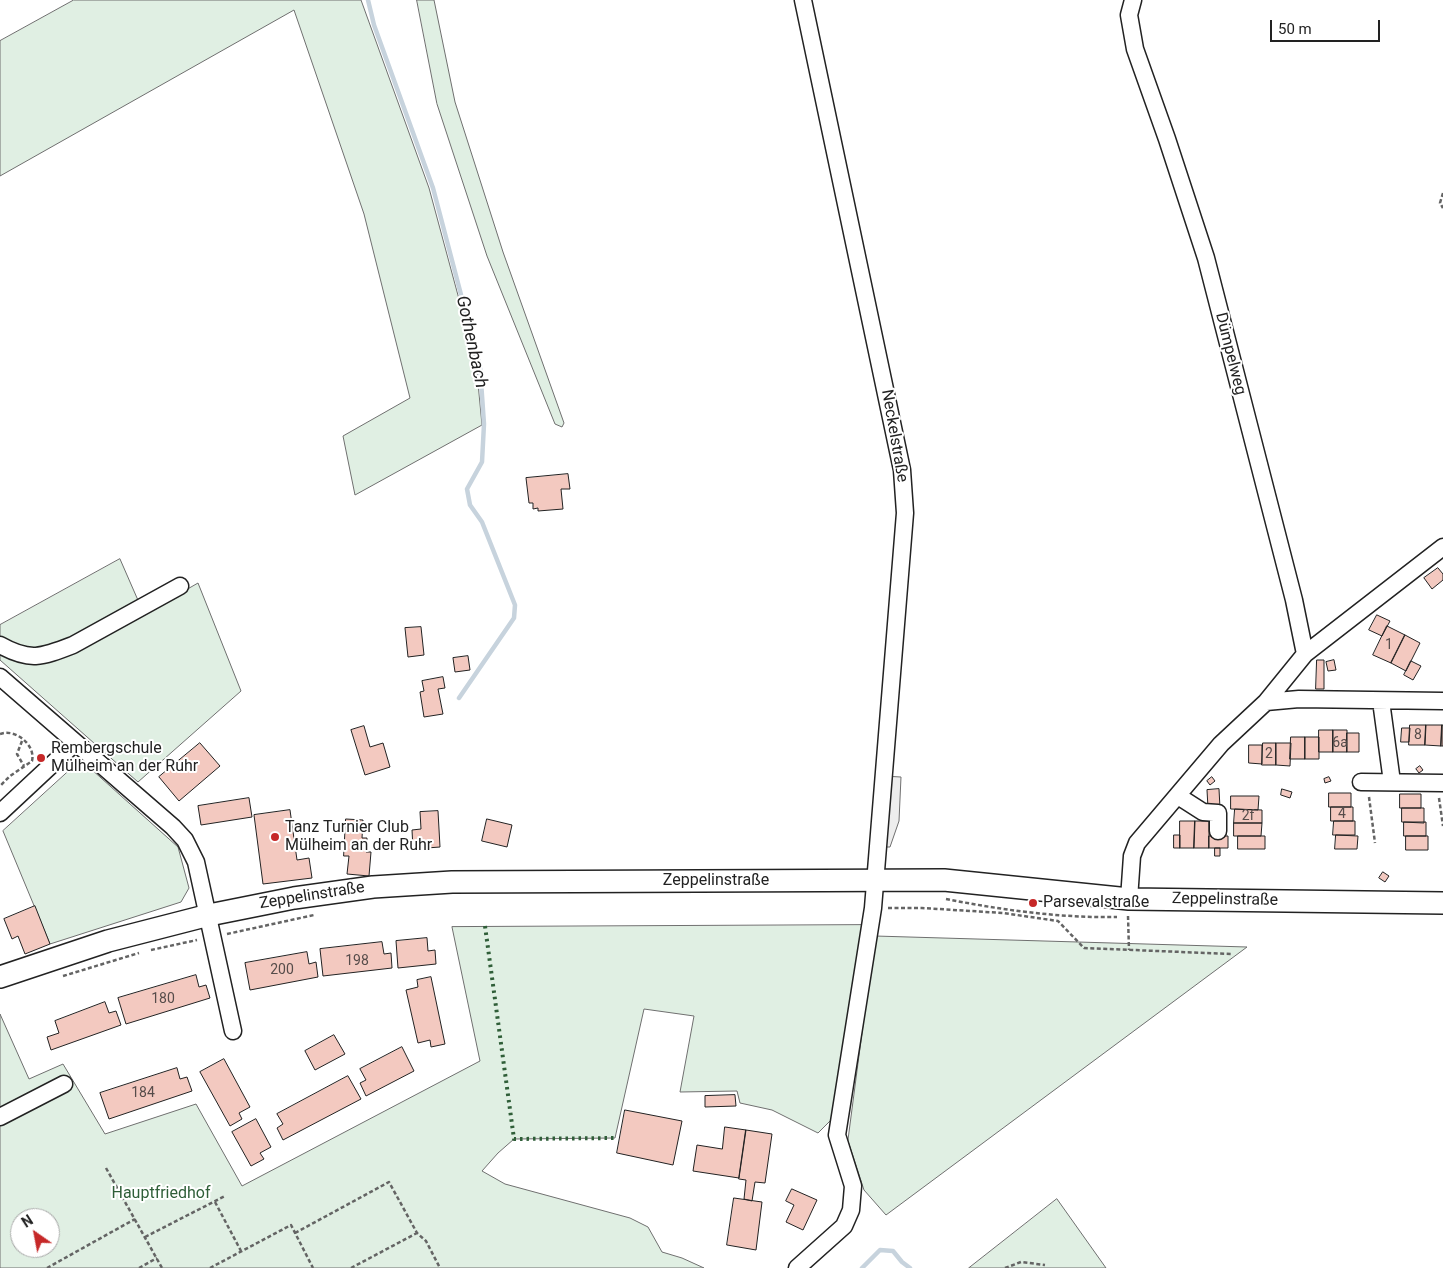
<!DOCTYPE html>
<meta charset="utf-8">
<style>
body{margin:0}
#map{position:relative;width:1443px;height:1268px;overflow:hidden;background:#fff;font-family:Roboto,sans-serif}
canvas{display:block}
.north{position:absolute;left:10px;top:1208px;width:50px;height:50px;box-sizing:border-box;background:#fff;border:1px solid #a7a7a7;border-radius:50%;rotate:327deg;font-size:14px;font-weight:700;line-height:20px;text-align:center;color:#222}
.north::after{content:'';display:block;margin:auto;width:18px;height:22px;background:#c62828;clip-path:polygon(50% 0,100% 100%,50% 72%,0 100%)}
.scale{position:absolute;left:1270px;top:20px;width:110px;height:22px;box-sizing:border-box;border:2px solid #222;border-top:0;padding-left:6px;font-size:15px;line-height:18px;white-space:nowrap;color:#222;-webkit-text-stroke:4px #fff;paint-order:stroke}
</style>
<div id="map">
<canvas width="1443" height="1268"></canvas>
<div class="north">N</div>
<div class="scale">50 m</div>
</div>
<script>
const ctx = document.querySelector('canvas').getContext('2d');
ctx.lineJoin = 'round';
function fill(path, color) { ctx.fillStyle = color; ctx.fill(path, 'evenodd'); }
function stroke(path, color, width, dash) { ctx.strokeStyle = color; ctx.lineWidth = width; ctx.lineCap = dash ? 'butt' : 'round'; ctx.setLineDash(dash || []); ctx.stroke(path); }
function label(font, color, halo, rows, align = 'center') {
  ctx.font = font + ' Roboto,sans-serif'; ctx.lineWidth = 4; ctx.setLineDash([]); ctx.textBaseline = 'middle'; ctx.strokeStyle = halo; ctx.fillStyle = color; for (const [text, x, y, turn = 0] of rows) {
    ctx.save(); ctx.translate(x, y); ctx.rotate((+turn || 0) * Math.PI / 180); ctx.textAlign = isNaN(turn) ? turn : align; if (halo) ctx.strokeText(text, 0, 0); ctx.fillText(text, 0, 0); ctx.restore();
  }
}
const green = new Path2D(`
 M74,0H361L429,188L476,362L482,425L355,495L343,436L410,398L364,214L294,10L0,176V41Z
 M417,0H434L455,102L503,252L564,423L562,427L555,424L487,256L437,104Z
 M120,559L144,614L198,583L241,691L138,782L0,660V625Z
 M81,760L178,847L189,888L181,902L50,944L3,831Z
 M864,925L831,1120L818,1133L772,1110L740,1103L737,1091L680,1092L694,1016L644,1009L615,1138L514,1139L498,1153L482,1171L505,1184L630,1218L648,1227L662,1252L682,1258L704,1268H0V1014L29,1079L63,1064L105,1134L196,1104L242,1186L480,1061L452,927ZM20,1218H50V1248H20Z
 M875,936L1247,947L886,1215L864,1190L848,1141Z
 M1057,1199L1106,1268H969Z`);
fill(green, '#e0efe3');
stroke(green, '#6f6f6f', 1);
const parking = new Path2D(`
 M883,776L901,777L899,821L890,847H877Z`);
fill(parking, '#ededed');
stroke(parking, '#6f6f6f', 1);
stroke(new Path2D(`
 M368,0L374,25L433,188L480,367L484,424L482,462L467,489L470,505L482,522L515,605L514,618L459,698
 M862,1268L880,1250L893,1251L902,1262L910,1268`), '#c7d3dd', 4.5);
const building = new Path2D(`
 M568,474L570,489H561L563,509L538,511V508L533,509V503H529L526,478Z
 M1438,568L1443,574V580L1432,589L1424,578Z
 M1377,615L1390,621L1382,636L1369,630Z
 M1387,626L1405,635L1391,663L1373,655Z
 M421,627L424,655L408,657L405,628Z
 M1405,635L1420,643L1406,671L1391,663Z
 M468,656L470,670L455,672L453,658Z
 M1317,660H1324V689H1316Z
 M1334,660L1336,670L1328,671L1326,662Z
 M1411,661L1421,666L1413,680L1404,675Z
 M443,677L445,688L438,689L443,714L424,717L420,692L424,691L422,681Z
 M1410,725H1426L1425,745H1409Z
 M1426,725H1442L1441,746L1425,745Z
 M1442,725H1443V746H1441Z
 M364,726L370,747L383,743L390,767L365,775L351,730Z
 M1402,728H1410L1409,742H1401Z
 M1319,730H1333V752H1319Z
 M1333,730H1347V752H1333Z
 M1347,733H1359V752H1347Z
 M1291,737H1305V759H1290Z
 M1305,737H1319V759H1305Z
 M200,743L220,766L179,801L159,777Z
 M1263,743H1276V765H1262Z
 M1276,743H1291L1290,766L1276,765Z
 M1249,745H1262V764L1249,763Z
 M1420,766L1423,770L1419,773L1416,769Z
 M1212,777L1215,781L1210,785L1207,781Z
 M1329,777L1331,781L1325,783L1324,779Z
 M1219,789L1220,808H1208L1207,790Z
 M1282,789L1292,792L1290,798L1281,795Z
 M1329,793H1351V807H1329Z
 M1400,794H1421V808H1400Z
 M1231,796H1259L1258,810L1231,809Z
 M249,798L252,817L201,825L198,806Z
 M1331,807H1353V821H1331Z
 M1402,808H1424V823L1402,822Z
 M1235,809L1262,810V823H1234Z
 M290,810L297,860L309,858L312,878L263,884L254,815Z
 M438,811L440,847L413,849L412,830L421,829L420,812Z
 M346,819L363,820L362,838H367L366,852H371L369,876L347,874L349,856H344Z
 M487,819L512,825L507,847L482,841Z
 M1180,821H1195L1194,848H1180Z
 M1195,821H1209V848H1194Z
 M1334,821H1355V835H1333Z
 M1404,822H1426V836H1404Z
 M1234,823H1262L1261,836H1234Z
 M1174,835H1180V848H1174Z
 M1336,835L1358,836L1357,849H1335Z
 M1209,836H1228V848H1209Z
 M1238,836H1265V849H1238Z
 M1406,836H1428V850H1406Z
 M1215,848H1220V856H1215Z
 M1383,872L1389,876L1385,882L1379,878Z
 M35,906L50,944L25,954L18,936L12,939L4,919Z
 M427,938L428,951L435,950L436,964L398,968L396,941Z
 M382,942L384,954L391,953L392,968L323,976L320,949Z
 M307,952L309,964L316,962L318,977L250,990L245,963Z
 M196,975L199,987L206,985L210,998L126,1024L118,998Z
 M431,977L445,1044L431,1047L430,1040L418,1043L406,990L418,987L417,980Z
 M105,1002L109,1013L116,1011L121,1025L51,1050L47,1037L59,1033L55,1021Z
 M334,1035L345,1054L315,1070L305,1051Z
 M402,1047L414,1071L366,1096L360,1083L366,1080L360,1069Z
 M224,1059L250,1107L239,1113L242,1119L230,1126L200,1072Z
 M177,1068L180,1079L187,1077L192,1091L109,1119L100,1093Z
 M348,1076L361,1099L283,1140L277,1128L283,1124L277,1114Z
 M735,1095L736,1106L705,1107V1096Z
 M625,1110L682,1121L673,1165L617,1153Z
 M256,1119L271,1147L260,1153L264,1159L251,1166L232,1132Z
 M725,1127L746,1130L739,1178L693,1171L697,1145L722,1149Z
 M746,1130L772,1134L765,1183L755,1182L752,1201L744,1199L746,1180L739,1179Z
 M792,1189L817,1200L803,1230L786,1222L794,1205L786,1201Z
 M734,1198L762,1202L756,1250L727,1245Z`);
fill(building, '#f3c9c0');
stroke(building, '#222', 1);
const minor = new Path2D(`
 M1133,0L1129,15L1135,49L1167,139L1206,258L1294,600L1305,654
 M0,645C30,662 42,657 73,645L180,586
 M0,677L173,827L185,840L196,862L233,1031
 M1381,701L1392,782
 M1266,702L1299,699L1443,701
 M1361,782L1443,783
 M1178,796L1203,812L1218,813V831
 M0,813L75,743
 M1129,899L1132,856L1137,843L1221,744L1266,702L1305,654L1443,547
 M0,1117L64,1084
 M797,1268L844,1226L851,1210L853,1186L837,1135L873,908L905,513L902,470L803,0`);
const major = new Path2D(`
 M0,977L108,941L209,915L294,898L373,887L452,882L944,880L1129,899L1443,903`);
stroke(minor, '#222', 19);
stroke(major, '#222', 24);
stroke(new Path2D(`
 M1443,193L1440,203L1443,208
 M0,734C15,728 36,745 32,761L10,776L0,786
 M22,741L17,754L24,766
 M1369,797L1375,843
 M1439,798L1443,826
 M946,899C1002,910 1059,918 1117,917
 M888,908H922L1003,913L1058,921L1084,948L1231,954
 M1128,916L1129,950
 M227,934L314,915
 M151,950L197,940
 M63,976L139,953
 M106,1168L162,1268
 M215,1202L241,1251
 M295,1233L389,1182L417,1233L426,1241L440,1268
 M145,1237L225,1196
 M47,1268L135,1219
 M139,1268L157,1258
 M210,1268L291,1225L313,1268
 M351,1268L417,1233
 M1005,1268L1021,1262L1045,1265`), '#646464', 2.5, [4, 2.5]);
stroke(minor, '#fff', 16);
stroke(major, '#fff', 21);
stroke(new Path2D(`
 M485,926L514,1139L615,1138`), '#2f5e38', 4, [2.5, 4]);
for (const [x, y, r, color] of [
 [41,758,5,"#c62828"],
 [275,837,5,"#c62828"],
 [1033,903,5,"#c62828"]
]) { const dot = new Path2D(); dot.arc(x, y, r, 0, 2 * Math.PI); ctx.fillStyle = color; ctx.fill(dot); stroke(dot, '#fff', 2); }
label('14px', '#564c4a', null, [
 ["1",1389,645],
 ["8",1418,735],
 ["6a",1340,743],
 ["2",1269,754],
 ["4",1342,814],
 ["2f",1248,816],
 ["198",357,961],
 ["200",282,970],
 ["180",163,999],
 ["184",143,1093]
]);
label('16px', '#222', '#fff', [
 ["Dümpelweg",1230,354,76],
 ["Neckelstraße",894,436,80],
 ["Zeppelinstraße",716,881],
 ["Zeppelinstraße",312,896,-9],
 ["Zeppelinstraße",1225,900,1]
]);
label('16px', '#222', '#fff', [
 ["Rembergschule",51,749],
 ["Mülheim an der Ruhr",51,767],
 ["Tanz Turnier Club",285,828],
 ["Mülheim an der Ruhr",285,846],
 ["Parsevalstraße",1043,903]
], 'left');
label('16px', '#2f5e38', '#fff', [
 ["Hauptfriedhof",161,1194]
]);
label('italic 18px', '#222', '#fff', [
 ["Gothenbach",471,342,78]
]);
</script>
